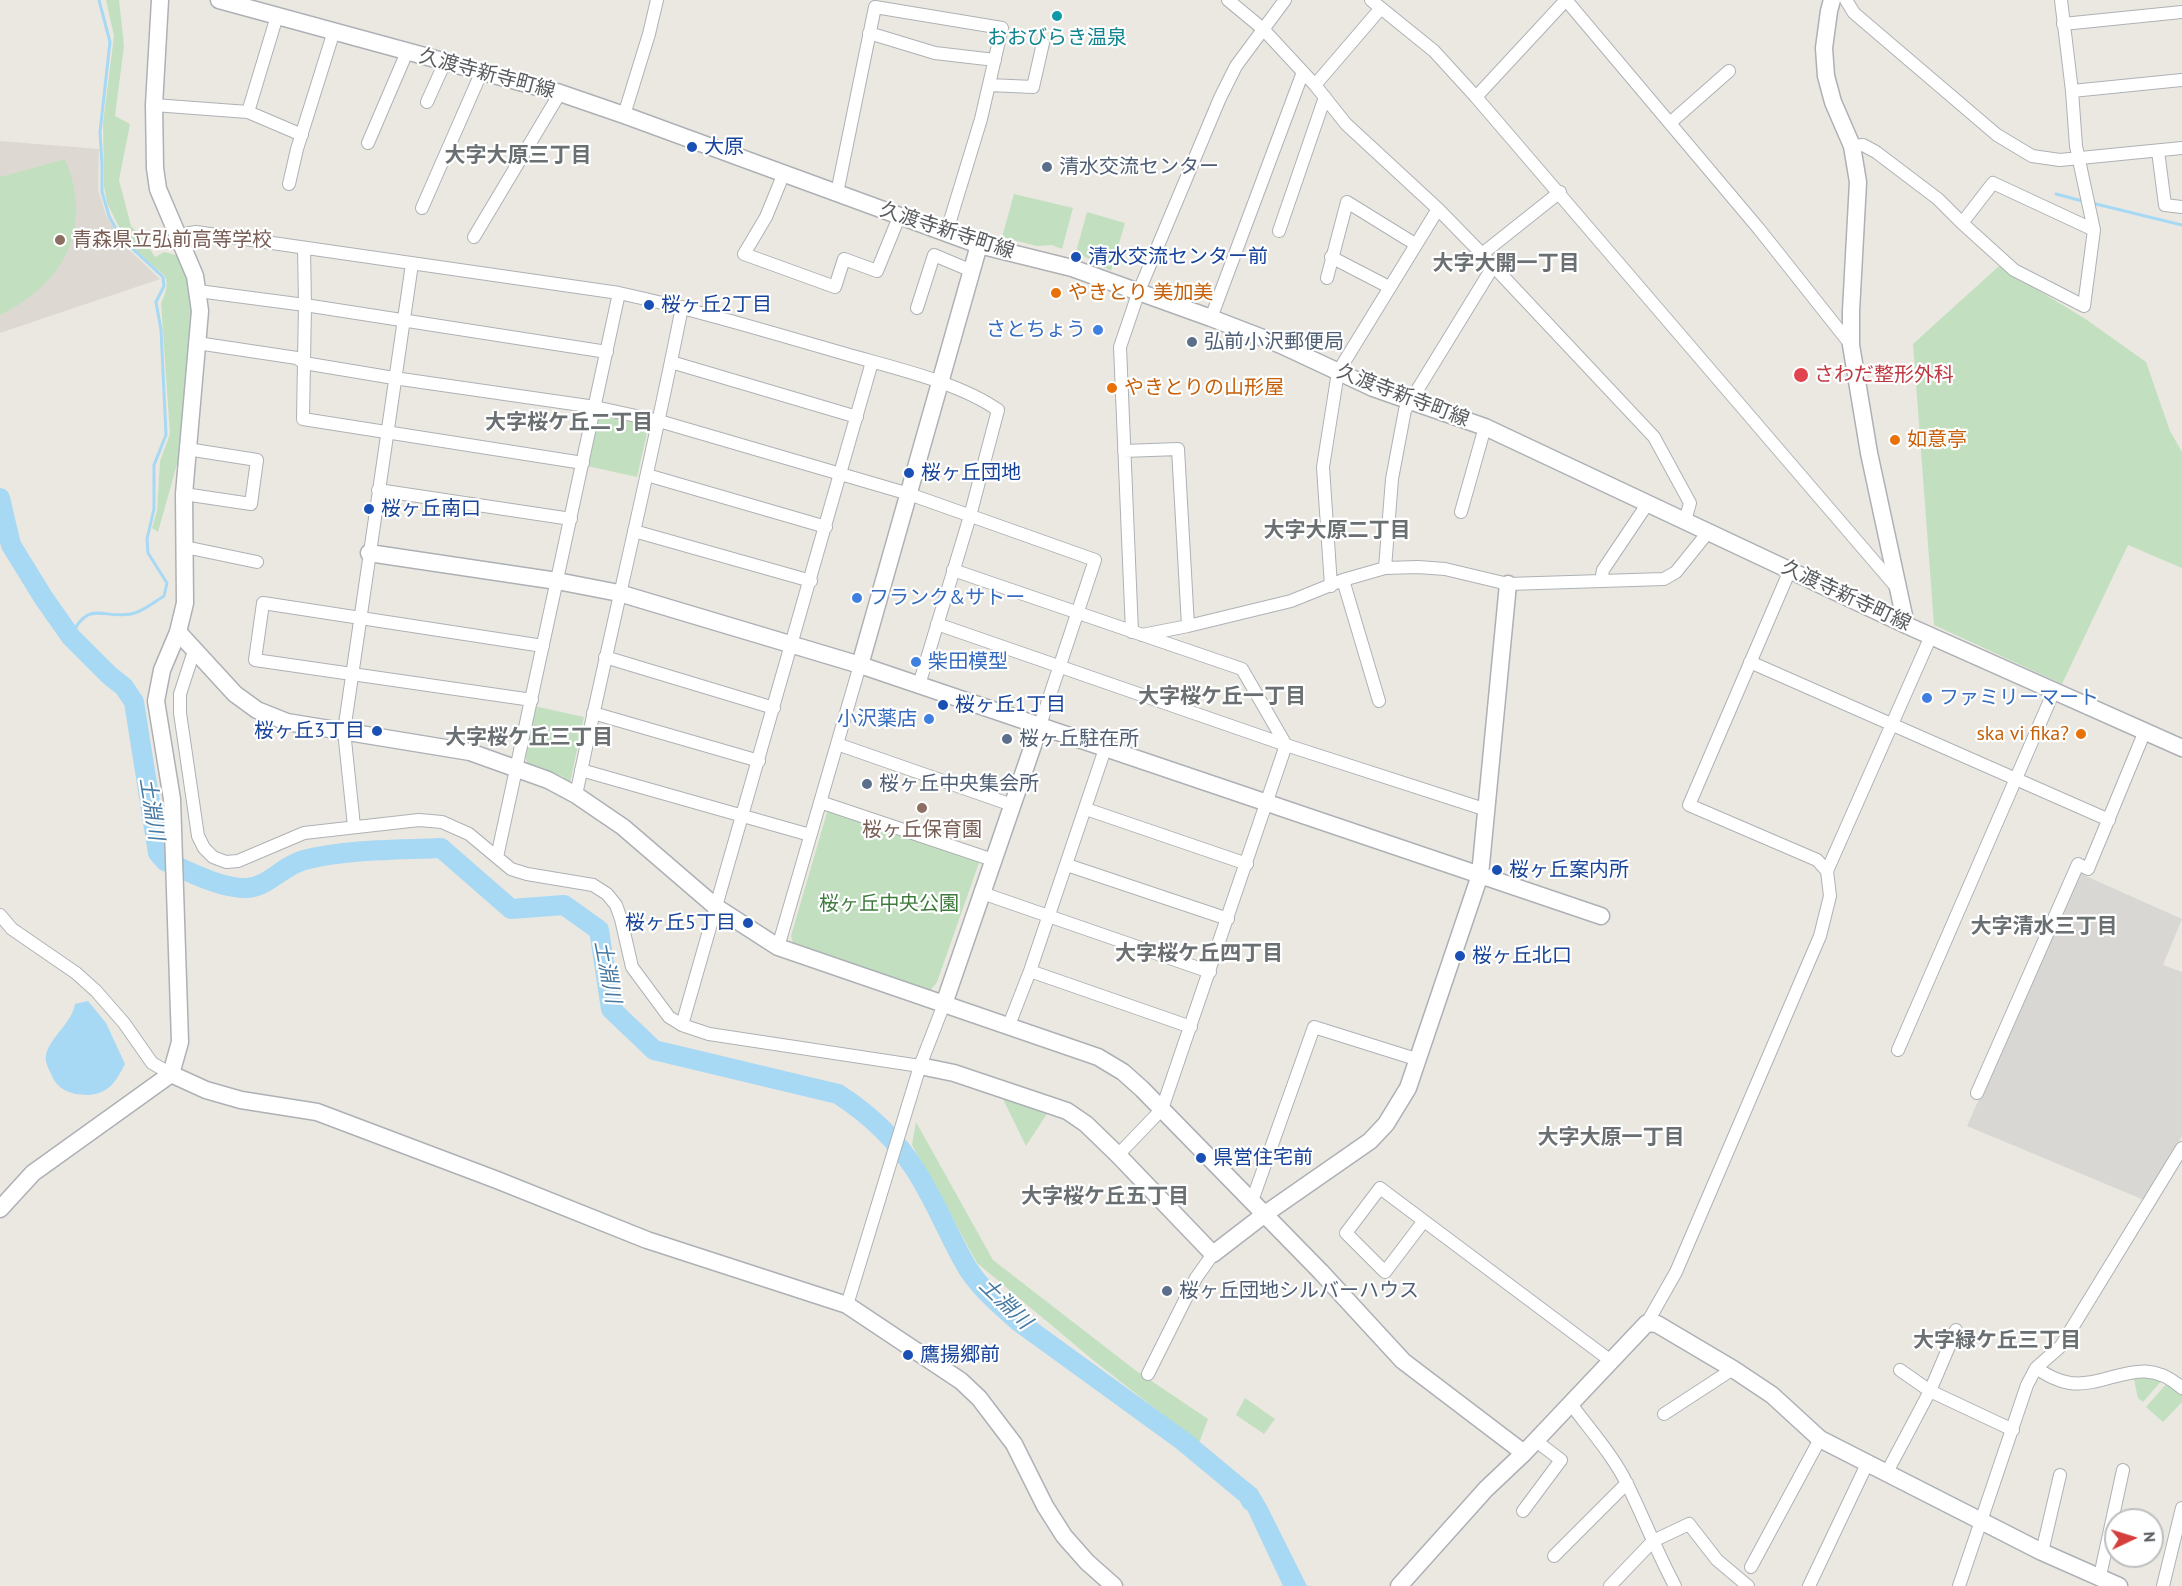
<!DOCTYPE html>
<meta charset="utf-8">
<style>
body{margin:0}
#map{position:relative;width:2182px;height:1586px;overflow:hidden;background:#eae8e1;font-family:"PT Sans",sans-serif}
canvas{display:block}
.north{position:absolute;left:2104px;top:1508px;width:60px;height:60px;box-sizing:border-box;background:#fff;border:2px solid #bdbebf;border-radius:50%;rotate:86deg;font-size:16px;font-weight:700;line-height:24px;text-align:center;color:#595d60}
.north::after{content:'';display:block;margin:auto;width:21px;height:27px;background:#d43f3d;clip-path:polygon(50% 0,100% 100%,50% 72%,0 100%)}
</style>
<div id="map">
<canvas width="2182" height="1586"></canvas>
<div class="north">N</div>
</div>
<script>
const ctx = document.querySelector('canvas').getContext('2d');
ctx.lineJoin = 'round';
function fill(path, color) { ctx.fillStyle = color; ctx.fill(path, 'evenodd'); }
function stroke(path, color, width, dash) { ctx.strokeStyle = color; ctx.lineWidth = width; ctx.lineCap = dash ? 'butt' : 'round'; ctx.setLineDash(dash || []); ctx.stroke(path); }
function label(font, color, halo, rows, align = 'center') {
  ctx.font = font + ' "PT Sans","Noto Sans JP",sans-serif'; ctx.lineWidth = 4.5; ctx.setLineDash([]); ctx.textBaseline = 'middle'; ctx.strokeStyle = halo; ctx.fillStyle = color; for (const [text, x, y, turn = 0] of rows) {
    ctx.save(); ctx.translate(x, y); ctx.rotate((+turn || 0) * Math.PI / 180); ctx.textAlign = isNaN(turn) ? turn : align; if (halo) ctx.strokeText(text, 0, 0); ctx.fillText(text, 0, 0); ctx.restore();
  }
}
fill(new Path2D(`
 M2079,873L2182,919L2163,965L2182,972V1136L2144,1200L1967,1126Z`), '#d9d7d3');
fill(new Path2D(`
 M0,141L99,149L98,189L106,215L124,245L160,279L0,333Z`), '#ddd9d2');
fill(new Path2D(`
 M106,0H119L124,46L115,116L130,124L119,180L131,226L145,241L155,257L164,252L184,257L193,301L187,371L179,457L158,532L152,528L157,511L160,461L170,434L161,303C165,294 169,286 165,276L137,252L123,235L107,203L104,186L103,123L114,36Z
 M65,159C94,228 65,283 0,315V177Z
 M1014,194L1073,208L1062,249L1052,245L1037,246L1002,237Z
 M1087,212L1125,223L1111,271L1076,252Z
 M1999,266L2087,320L2146,362L2170,431L2182,452V568L2128,545L2062,684L1934,625L1913,344Z
 M599,413L649,424L637,477L587,466Z
 M534,706L584,717L570,783L562,776L527,763L524,752Z
 M828,809L980,860L937,982L930,991H924L793,943L791,936Z
 M1003,1099L1048,1112L1026,1146Z
 M916,1122L993,1260L1135,1370L1208,1419L1199,1443L1093,1360L977,1263L912,1145Z
 M2133,1375L2163,1379L2143,1402L2138,1398Z
 M2168,1382L2182,1392V1402L2163,1422L2146,1407Z
 M1245,1398L1275,1419L1264,1434L1236,1415Z`), '#c2e0c0');
fill(new Path2D(`
 M88,1001L106,1023L125,1064C116,1081 110,1093 89,1095C75,1095 60,1092 53,1078C51,1073 47,1067 46,1061C43,1042 72,1025 75,1004Z
 M1240,1476L1257,1489L1267,1506L1307,1586H1283L1243,1501L1232,1485Z`), '#a7d8f4');
stroke(new Path2D(`
 M2056,194L2086,202
 M2092,203L2182,225
 M71,637C87,599 102,619 131,614C142,612 154,602 164,596L167,583L148,553L147,539L154,509V465L166,435L161,330L156,302L164,286L163,277L121,238L109,216L102,192V165L100,132L110,42L99,0`), '#a7d8f4', 3);
stroke(new Path2D(`
 M0,498L11,545L43,597L71,637L109,675L124,687L134,702L158,853L165,861C187,871 222,889 247,888C268,887 282,866 304,860C345,849 398,850 441,848L511,909L564,905L599,930L611,1009L654,1050L838,1094C869,1114 896,1139 916,1171C936,1202 949,1237 968,1269C981,1289 1001,1306 1019,1322L1183,1441L1248,1495L1251,1501`), '#a7d8f4', 20);
const street = new Path2D(`
 M1228,0L1263,29L1315,85L1346,124L1438,209L1482,254L1654,437L1690,503L1685,521
 M1371,0L1434,51L1476,97L1898,589
 M1846,0L1854,13L1997,135L2032,156L2060,160L2182,148
 M2061,0L2072,91L2076,146L2094,230L2084,306L2014,270L1962,223L1993,183L2094,230
 M2063,24L2182,12
 M869,33L935,53L995,60
 M989,85L1033,87L1043,43
 M1315,85L1381,8
 M2072,91L2182,80
 M1476,97L1566,0L1759,229L1851,345
 M427,102L445,62
 M154,105L248,112L277,16
 M248,112L302,135
 M624,115L649,34L657,0
 M1670,123L1729,71
 M368,143L407,52
 M1852,146L1863,145L1876,152L1938,199L1962,223
 M2158,151L2165,205L2182,207
 M784,173L766,217L744,254L835,287L844,259L877,271L899,217
 M289,184L297,149L334,31
 M837,193L875,7L1002,28L981,119L946,234
 M422,208L482,71
 M1279,231L1325,97
 M179,235L196,232L619,293C697,310 773,333 849,355C895,368 960,383 998,410L970,516L919,685
 M474,237L560,93
 M304,248L305,305L303,419L583,463
 M1482,254L1560,192
 M1331,257L1389,287
 M1327,278L1347,202L1415,244
 M198,291L305,305L607,352
 M917,308L934,255L972,271
 M1211,318L1303,72
 M197,343L297,358L304,363L394,378L595,407L659,421L909,494L1095,560L1040,725
 M671,362L857,417
 M1124,451L1178,449L1188,626
 M647,475L826,527
 M378,490L571,519
 M184,494L251,504L257,460L187,449
 M1461,512L1485,427
 M634,531L811,581
 M185,547L257,562
 M1385,568L1392,479L1405,410L1494,265
 M953,570L1242,669L1286,745L1162,1109L1118,1155
 M1790,570L1689,805L1817,860L1827,871
 M1343,580L1379,701
 M1601,581L1603,570L1648,503
 M1331,586L1323,467L1338,372L1438,209
 M937,624L1286,745L1487,810
 M1132,632L1120,347L1139,291L1220,98L1236,66L1285,0
 M1142,635L1188,626L1291,601L1343,580L1385,568L1418,567L1445,569L1508,584L1664,579L1676,572L1709,531
 M194,651L180,694V713L198,836L204,848L213,857L226,862L238,861L304,833L419,820L442,822L469,834L511,869L527,874L593,885L607,894L616,905L621,919L632,967L669,1017L682,1025L709,1034L920,1066
 M605,657L774,708
 M1750,662L2109,820
 M532,700L255,660L263,603L543,646
 M593,713L759,761
 M837,744L1012,805
 M581,770L810,835
 M576,795C610,632 650,470 682,307
 M820,802L993,860
 M1086,809L1247,864
 M354,826L344,731L412,264
 M497,857L619,293
 M1067,865L1228,919
 M982,893L1210,972
 M0,915L12,929L76,973L96,991L124,1023L152,1063L171,1074
 M778,947L860,665
 M1030,971L1105,749
 M682,1025L872,362
 M1009,1025L1030,971L1191,1027
 M1898,1050L2054,691
 M1977,1093L2078,864L2088,869L2145,731
 M1252,1201L1314,1027L1419,1060
 M1423,1222L1385,1272L1346,1233L1380,1188L1611,1361
 M847,1305L920,1066L944,1004
 M1647,1323L1676,1272L1820,936L1830,896L1827,871L1931,636
 M2036,1368C2047,1375 2057,1381 2070,1383C2110,1388 2141,1351 2182,1388
 M1900,1370L1930,1391L2013,1430
 M1148,1374L1196,1278L1213,1254
 M1571,1404C1590,1430 1613,1455 1627,1484C1644,1518 1657,1553 1675,1586
 M1664,1414L1733,1369
 M1886,1474L1930,1391L1956,1330
 M1523,1511L1561,1460L1536,1441
 M2042,1552L2060,1475
 M1554,1556L1627,1483
 M1751,1567L1820,1439
 M2100,1576L2123,1470
 M1610,1586L1653,1541L1689,1524L1717,1560L1748,1586
 M1809,1586L1867,1464
 M1959,1586L2027,1385L2036,1368L2061,1346L2182,1148
 M2163,1586L2182,1508`);
const secondary = new Path2D(`
 M219,0L560,93L624,115L979,245L1072,268L1211,318L1281,345L1373,388L1485,427L1906,625L2182,748
 M1832,0L1829,11L1824,48L1826,76L1833,102L1852,146L1858,182L1851,311V345L1869,453L1906,625
 M369,553L557,581L619,593L860,665L1601,916
 M178,632L235,694L257,710L287,722L470,752L548,780L576,795L623,827L716,907L778,947L1098,1057L1123,1072L1142,1089L1321,1272L1403,1361L1524,1453
 M860,665L979,245
 M944,1004L1040,725
 M920,1066L954,1073L1067,1111L1086,1124L1118,1155L1213,1254L1265,1214L1370,1141L1386,1124L1408,1088L1480,875L1508,584
 M171,1074L206,1090L241,1100L317,1112L497,1180L647,1240L847,1305L961,1381L979,1398L1014,1444L1045,1506L1064,1536L1087,1562L1114,1586
 M0,1209L33,1173L171,1074L180,1042L172,799L156,701L162,670L178,632L185,603L184,494L200,311L195,276L158,189L155,168L154,105L160,0
 M1399,1586L1486,1489L1524,1453L1647,1323L1657,1324L1733,1369L1772,1395L1820,1439L2042,1552L2119,1586`);
stroke(street, '#aeb2b5', 14);
stroke(secondary, '#adb1b5', 19);
stroke(street, '#fff', 12);
stroke(secondary, '#fff', 16);
for (const [x, y, r, color] of [
 [1057,16,6,"#0f9aa8"],
 [692,147,6,"#1a4fb4"],
 [1047,167,6,"#5c6f8a"],
 [60,240,6,"#8d6e63"],
 [1076,257,6,"#1a4fb4"],
 [1056,293,6,"#e8710a"],
 [649,305,6,"#1a4fb4"],
 [1098,330,6,"#3f7fe0"],
 [1192,342,6,"#5c6f8a"],
 [1801,375,8,"#e0444e"],
 [1112,388,6,"#e8710a"],
 [1895,440,6,"#e8710a"],
 [909,473,6,"#1a4fb4"],
 [369,509,6,"#1a4fb4"],
 [857,598,6,"#3f7fe0"],
 [916,662,6,"#3f7fe0"],
 [1927,698,6,"#3f7fe0"],
 [943,705,6,"#1a4fb4"],
 [929,719,6,"#3f7fe0"],
 [377,731,6,"#1a4fb4"],
 [2081,734,6,"#e8710a"],
 [1007,739,6,"#5c6f8a"],
 [867,784,6,"#5c6f8a"],
 [922,808,6,"#8d6e63"],
 [1497,870,6,"#1a4fb4"],
 [748,923,6,"#1a4fb4"],
 [1460,956,6,"#1a4fb4"],
 [1201,1158,6,"#1a4fb4"],
 [1167,1291,6,"#5c6f8a"],
 [908,1355,6,"#1a4fb4"]
]) { const dot = new Path2D(); dot.arc(x, y, r, 0, 2 * Math.PI); ctx.fillStyle = color; ctx.fill(dot); stroke(dot, '#fff', 2); }
label('20px', '#0d838f', '#fff', [
 ["おおびらき温泉",1057,38]
]);
label('20px', '#595d60', '#fff', [
 ["久渡寺新寺町線",487,74,15],
 ["久渡寺新寺町線",947,231,18],
 ["久渡寺新寺町線",1403,396,21],
 ["久渡寺新寺町線",1846,596,25]
]);
label('20px', '#164399', '#fff', [
 ["大原",704,147],
 ["清水交流センター前",1088,257],
 ["桜ヶ丘2丁目",661,305],
 ["桜ヶ丘団地",921,473],
 ["桜ヶ丘南口",381,509],
 ["桜ヶ丘1丁目",955,705],
 ["桜ヶ丘3丁目",365,731,"right"],
 ["桜ヶ丘案内所",1509,870],
 ["桜ヶ丘5丁目",736,923,"right"],
 ["桜ヶ丘北口",1472,956],
 ["県営住宅前",1213,1158],
 ["鷹揚郷前",920,1355]
], 'left');
label('20px', '#4e5e75', '#fff', [
 ["清水交流センター",1059,167],
 ["弘前小沢郵便局",1204,342],
 ["桜ヶ丘駐在所",1019,739],
 ["桜ヶ丘中央集会所",879,784],
 ["桜ヶ丘団地シルバーハウス",1179,1291]
], 'left');
label('20px', '#785e54', '#fff', [
 ["青森県立弘前高等学校",72,240],
 ["桜ヶ丘保育園",922,830,"center"]
], 'left');
label('20px', '#c56008', '#fff', [
 ["やきとり 美加美",1068,293],
 ["やきとりの山形屋",1124,388],
 ["如意亭",1907,440],
 ["ska vi fika?",2069,734,"right"]
], 'left');
label('20px', '#366cbe', '#fff', [
 ["さとちょう",1086,330,"right"],
 ["フランク&サトー",869,598],
 ["柴田模型",928,662],
 ["ファミリーマート",1939,698],
 ["小沢薬店",917,719,"right"]
], 'left');
label('20px', '#be3a42', '#fff', [
 ["さわだ整形外科",1814,375]
], 'left');
label('20px', '#3e7b3d', '#fff', [
 ["桜ヶ丘中央公園",889,904]
]);
label('bold 21px', '#6a6f72', '#fff', [
 ["大字大原三丁目",518,156],
 ["大字大開一丁目",1506,264],
 ["大字桜ケ丘二丁目",569,423],
 ["大字大原二丁目",1337,531],
 ["大字桜ケ丘一丁目",1222,697],
 ["大字桜ケ丘三丁目",529,738],
 ["大字清水三丁目",2044,927],
 ["大字桜ケ丘四丁目",1199,954],
 ["大字大原一丁目",1611,1138],
 ["大字桜ケ丘五丁目",1105,1197],
 ["大字緑ケ丘三丁目",1997,1341]
]);
label('italic 21px', '#487aa4', '#fff', [
 ["土淵川",151,809,81],
 ["土淵川",607,972,79],
 ["土淵川",1005,1304,44]
]);
</script>
